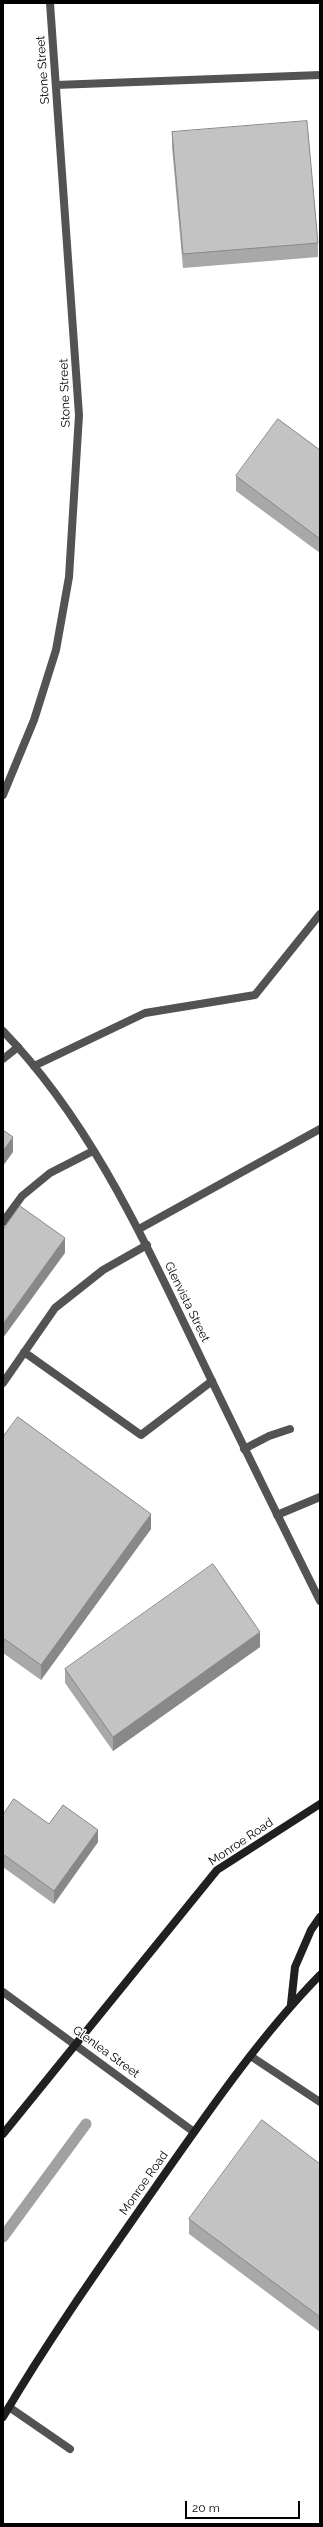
<!DOCTYPE html>
<style>
body{margin:0}
#map{position:relative;width:323px;height:2527px;overflow:hidden;background:#fff;font-family:Raleway,sans-serif}
canvas{display:block}
.frame{position:absolute;inset:0;border:4px solid #000;pointer-events:none}
.scale{position:absolute;left:185px;top:2501px;width:115px;height:18px;box-sizing:border-box;border:2px solid #000;border-top:0;padding-left:5px;font-size:12px;line-height:14px;white-space:nowrap;color:#000;-webkit-text-stroke:3px #fff;paint-order:stroke}
</style>
<div id="map">
<canvas width="323" height="2527"></canvas>
<div class="frame"></div>
<div class="scale">20 m</div>
</div>
<script>
const ctx = document.querySelector('canvas').getContext('2d');
ctx.lineJoin = 'round';
function stroke(path, color, width, dash) { ctx.strokeStyle = color; ctx.lineWidth = width; ctx.lineCap = dash ? 'butt' : 'round'; ctx.setLineDash(dash || []); ctx.stroke(path); }
function fill(path, color) { ctx.fillStyle = color; ctx.fill(path, 'evenodd'); }
function label(font, color, halo, rows, align = 'center') {
  ctx.font = font + ' Raleway,sans-serif'; ctx.lineWidth = 3; ctx.setLineDash([]); ctx.textBaseline = 'middle'; ctx.strokeStyle = halo; ctx.fillStyle = color; for (const [text, x, y, turn = 0] of rows) {
    ctx.save(); ctx.translate(x, y); ctx.rotate((+turn || 0) * Math.PI / 180); ctx.textAlign = isNaN(turn) ? turn : align; if (halo) ctx.strokeText(text, 0, 0); ctx.fillText(text, 0, 0); ctx.restore();
  }
}
stroke(new Path2D(`
 M3,2237L86,2124`), '#a1a1a1', 11);
stroke(new Path2D(`
 M56,85L320,75
 M3,1059L18,1047
 M34,1066L145,1013L255,995L320,914
 M3,1222L22,1196L50,1173L93,1151
 M139,1229L320,1129
 M24,1352L141,1435L212,1381
 M3,1383L55,1308L103,1270L147,1245
 M244,1449L269,1436L290,1429
 M277,1515L320,1497
 M252,2057L320,2102
 M9,2407L70,2449`), '#535353', 8);
stroke(new Path2D(`
 M3,795L34,720L56,650L69,577L79,415L50,3
 M3,1031C90,1121 143,1238 197,1350C237,1434 279,1518 320,1601
 M3,1992L194,2132`), '#535353', 8);
stroke(new Path2D(`
 M291,2004L295,1967L311,1930L320,1917
 M3,2134L217,1870L320,1804
 M3,2417C50,2337 104,2261 157,2185C206,2115 260,2036 320,1975`), '#202020', 8);
fill(new Path2D(`
 M172,132L318,243V257L183,268L172,147Z
 M320,450V553L236,491V476Z
 M3,1437L151,1529L41,1680L3,1653Z
 M260,1647L113,1751L65,1683V1669Z
 M3,1815L49,1824L98,1842L54,1904L3,1867Z
 M320,2164V2332L189,2234V2219Z`), '#a8a8a8');
fill(new Path2D(`
 M13,1137V1152L3,1166V1151Z
 M65,1238V1253L3,1338V1324Z
 M151,1514V1529L41,1680V1665Z
 M260,1632V1647L113,1751V1737Z
 M98,1830V1842L54,1904V1891Z`), '#888');
const building = new Path2D(`
 M307,121L318,243L183,254L172,132Z
 M278,419L320,450V539L236,476Z
 M3,1130L13,1137L3,1151Z
 M20,1206L65,1238L3,1324V1230Z
 M18,1417L151,1514L41,1665L3,1638V1437Z
 M213,1564L260,1632L113,1737L65,1669Z
 M14,1799L49,1824L63,1805L98,1830L54,1891L3,1854V1815Z
 M262,2120L320,2164V2317L189,2219Z`);
fill(building, '#c3c3c3');
stroke(building, '#888', 1);
label('12px', '#000', '#fff', [
 ["Stone Street",43,70,-94],
 ["Stone Street",65,393,-92],
 ["Glenvista Street",187,1302,64],
 ["Monroe Road",241,1842,-34],
 ["Glenlea Street",106,2052,36],
 ["Monroe Road",144,2183,-55]
]);
</script>
